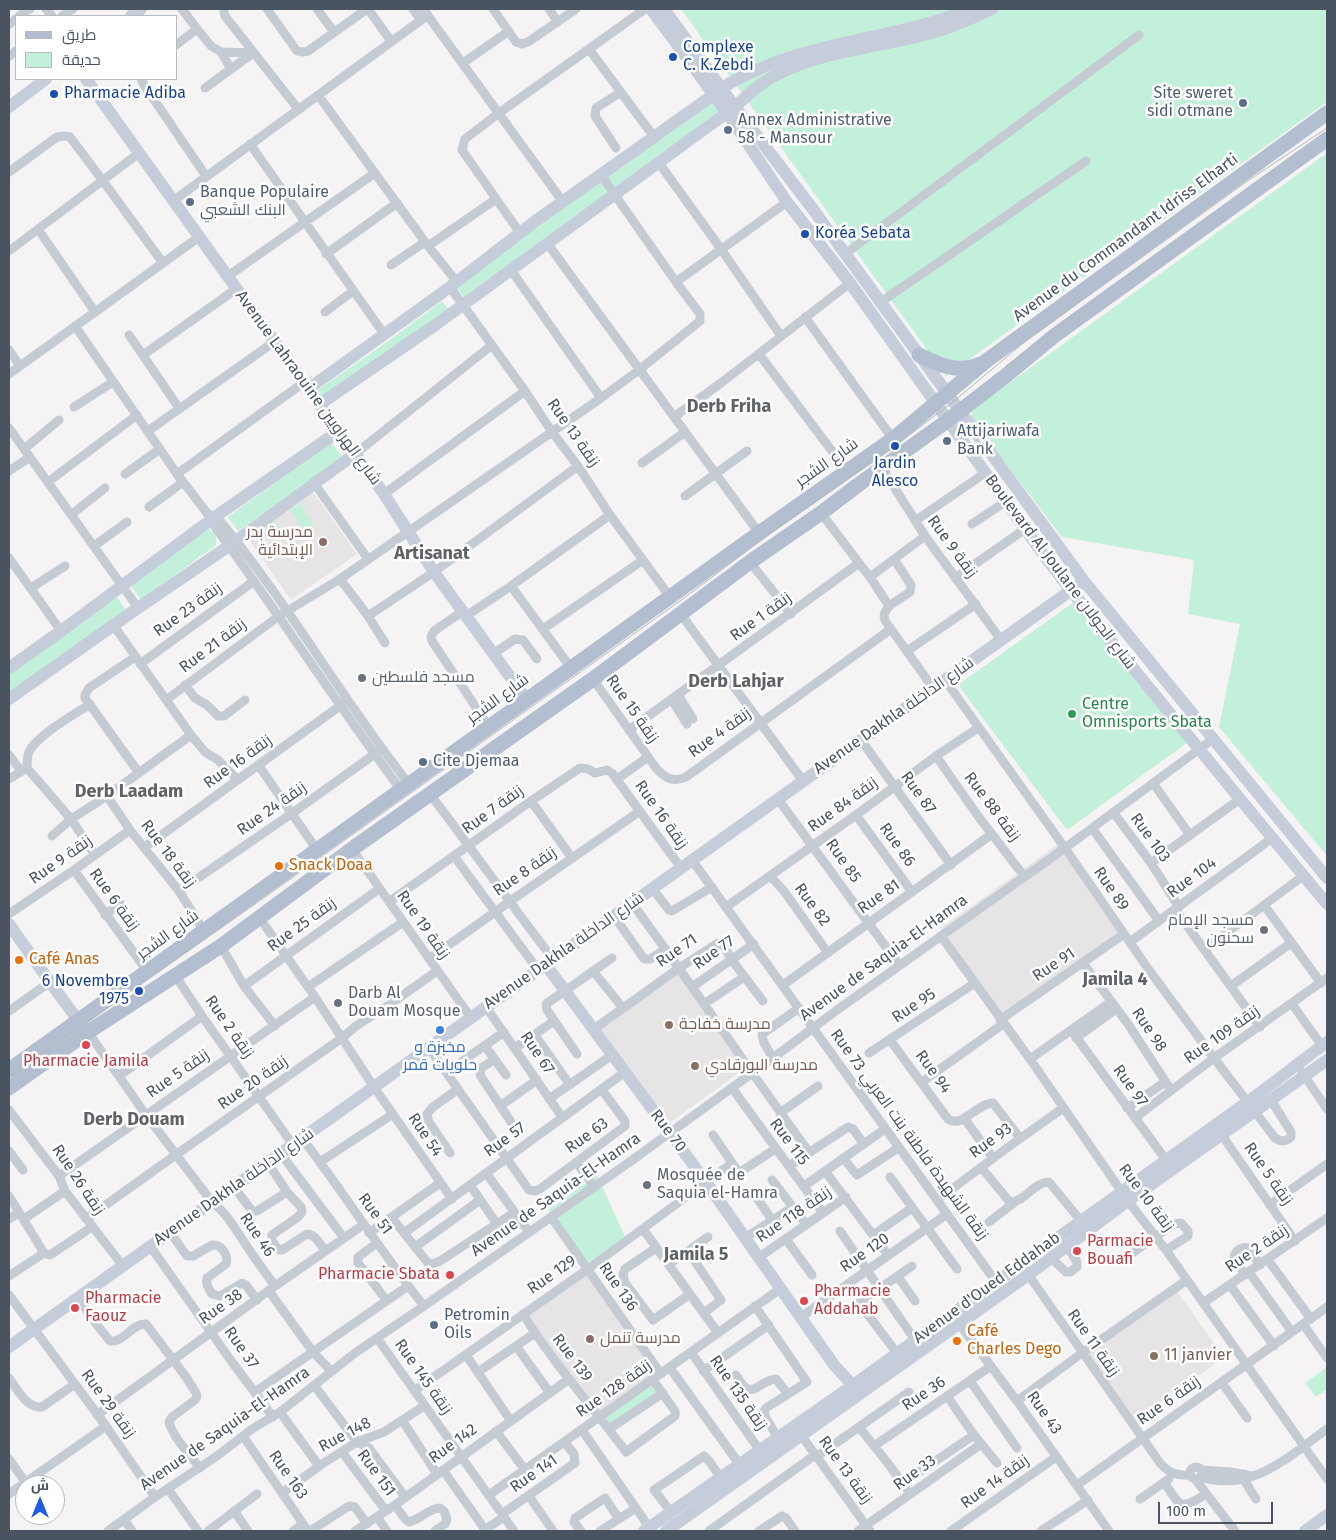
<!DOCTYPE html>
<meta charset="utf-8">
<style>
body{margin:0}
#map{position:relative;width:1336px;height:1540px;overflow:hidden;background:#f5f3f3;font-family:"Fira Sans",Cairo,sans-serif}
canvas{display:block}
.frame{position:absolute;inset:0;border:10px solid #4a5360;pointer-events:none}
.legend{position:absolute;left:15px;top:15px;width:162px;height:65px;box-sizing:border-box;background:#fff;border:1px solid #b7babf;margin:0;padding:6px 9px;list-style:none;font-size:15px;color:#4a5360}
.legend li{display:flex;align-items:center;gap:10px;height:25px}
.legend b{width:25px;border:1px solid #b7babf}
.north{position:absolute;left:15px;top:1475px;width:50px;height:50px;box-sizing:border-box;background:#fff;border:1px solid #b7babf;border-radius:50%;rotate:0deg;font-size:14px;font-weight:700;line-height:20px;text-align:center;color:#4a5360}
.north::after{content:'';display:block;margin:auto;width:18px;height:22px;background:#1e5de4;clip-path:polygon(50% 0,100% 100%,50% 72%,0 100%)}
.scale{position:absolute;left:1158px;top:1502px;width:115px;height:22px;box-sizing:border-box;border:2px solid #4a5360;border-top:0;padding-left:6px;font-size:15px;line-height:18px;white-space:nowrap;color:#4a5360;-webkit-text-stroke:4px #fff;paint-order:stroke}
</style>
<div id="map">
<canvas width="1336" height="1540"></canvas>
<div class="frame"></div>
<ul class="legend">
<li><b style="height:6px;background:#b3bed0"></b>طريق</li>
<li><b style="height:14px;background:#c3f0da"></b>حديقة</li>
</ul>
<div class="north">ش</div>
<div class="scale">100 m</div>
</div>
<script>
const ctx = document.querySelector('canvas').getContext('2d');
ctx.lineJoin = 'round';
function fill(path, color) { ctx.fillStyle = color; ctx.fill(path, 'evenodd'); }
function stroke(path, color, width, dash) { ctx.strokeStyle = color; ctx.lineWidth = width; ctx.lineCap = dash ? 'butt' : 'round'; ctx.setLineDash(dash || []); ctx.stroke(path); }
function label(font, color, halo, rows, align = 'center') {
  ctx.font = font + ' "Fira Sans",Cairo,sans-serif'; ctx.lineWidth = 5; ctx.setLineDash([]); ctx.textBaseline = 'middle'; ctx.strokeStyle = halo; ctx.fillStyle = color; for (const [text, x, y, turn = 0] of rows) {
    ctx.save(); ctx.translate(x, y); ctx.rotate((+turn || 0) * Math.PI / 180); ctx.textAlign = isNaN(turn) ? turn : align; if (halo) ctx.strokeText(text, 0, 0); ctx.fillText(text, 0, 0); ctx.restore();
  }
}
fill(new Path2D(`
 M313,492L357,554L291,600L247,537Z
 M1061,842L1125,929L1002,1016L941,928Z
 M680,963L747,1067L668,1124L595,1025Z
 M587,1266L661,1372L599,1416L523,1312Z
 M1177,1291L1224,1358L1132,1422L1083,1354Z`), '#e6e4e5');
fill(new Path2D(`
 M681,9H1327V102L946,376Z
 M713,95L727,113L464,297L458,289L534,222Z
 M1327,153V856L1219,727L1240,624L1188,614L1194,560L1062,537L971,418L972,410Z
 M442,301L449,310L321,400L315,392L390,340Z
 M331,442L343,458L238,531L228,517Z
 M300,503L313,523L304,530L290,510Z
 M275,521L283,534L272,542L263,529Z
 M209,529L216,536V545L141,600L129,583L205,530Z
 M116,596L128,613L9,694V671Z
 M1074,602L1188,742L1067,830L958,685Z
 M597,1175L626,1239L587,1266L548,1210Z
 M1327,1367V1389L1316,1397L1305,1383Z
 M653,1378L661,1389L610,1427L599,1416Z`), '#c3f0da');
stroke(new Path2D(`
 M46,9L52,16
 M182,9L197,29L211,46L221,52L253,53
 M224,9V12L225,16L298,109
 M267,9L297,51L304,52L308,51L367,9
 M317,9L334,32
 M368,9L391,41
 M413,9L421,20
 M423,9L563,202
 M493,9L516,42L522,44L528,42L576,9
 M549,9L558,22
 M19,16L30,9
 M62,16L73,9
 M9,24L16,19
 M176,45L197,29
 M589,49L654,137
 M221,52L231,69
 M9,56L16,51
 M463,63L509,31
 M141,79L144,85L206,176
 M205,88L253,53
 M318,95L428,246L457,282
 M250,144L384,334
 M616,148L595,116L596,108L621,92
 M659,163L721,249L781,336
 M9,172L57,137L64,136L70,137L103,181L163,263
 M173,201L428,15
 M38,229L95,312
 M520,233L462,150L465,139L499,113L645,9
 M547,243L759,533
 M428,246L496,199
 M9,251L139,153
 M326,254L397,203
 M845,254L1139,35
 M391,265L425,242
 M511,270L601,398
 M228,276L375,173
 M676,282L787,202
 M450,287L525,391L552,432L578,466L610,515L670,597
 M881,302L1086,161
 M325,312L353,291
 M805,317L893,439
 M75,326L177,474L207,513L210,520C276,609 335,702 401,790
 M129,335L179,408
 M9,350L20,366
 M759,354L847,471
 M143,355L236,289
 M9,374L199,237
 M74,407L113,382
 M674,417L721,383L850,283
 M9,428L138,608
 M148,431L274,342
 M24,449L59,420
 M355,454L492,345
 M642,463L685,432
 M882,468L925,536L1001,640
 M9,471L30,457
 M125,474L160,449
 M177,474L303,383
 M48,482L137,415
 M314,483L368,559
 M384,494L525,391
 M685,496L747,451
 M149,507L183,482
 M72,514L105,488
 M212,515L216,516C287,601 341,698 409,784
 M915,521L985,473
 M972,524L1005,502
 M94,546L127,522
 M9,558L61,631
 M750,562L791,614
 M859,563L870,577L889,606C885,612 882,615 886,622L933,688
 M870,577L925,536
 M955,578L1025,529
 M340,579L368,616L385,643
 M511,586L571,668
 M31,588L65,566
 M889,606L910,592L911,585L894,559
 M463,611L434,631L431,637L432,641L489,727
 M680,613L803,781
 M368,616L434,572L578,466
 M466,616L511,586L610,515
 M114,626L191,735L205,752L218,760L238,780
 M543,629L643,560
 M907,651L976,604
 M493,654L515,639L523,640L537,659
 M135,657L89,688L85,695V698L139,773
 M140,664L254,581
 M593,679L656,768C665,778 673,783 686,777L891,629
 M945,680L1065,848L1149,970L1214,1058L1275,1138C1281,1142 1285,1142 1291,1137V1132L1271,1100
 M185,685L195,698L207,705L218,716H224L245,700
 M678,695L693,719
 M166,700L279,616L340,579L601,398L639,370L700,321V314L676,282L601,175
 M672,700L687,724
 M90,704C74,715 37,735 29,752C27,757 27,762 27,768L71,819L95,855
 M629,730L859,563L821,513
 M861,740L951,865
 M9,755L21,771
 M936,756L978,816L1024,876
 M259,766L317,850
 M9,779L27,768
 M617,779L648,757
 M1153,783L1190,835
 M430,794C472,849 511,905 553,959
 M107,796L130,830L179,891L204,931
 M778,799L899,965
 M531,801L572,858
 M1113,812L1151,863L1179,907
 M856,815L912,892
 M1092,828L1159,921
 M52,836L71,819L107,796L191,735
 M145,847L344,703
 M352,849L471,1018
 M454,856L538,970
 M692,860L996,1282
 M1151,863L1240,799
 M74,870L147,971
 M770,876L784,891L828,953
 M652,888L669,910L672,911L712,887
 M179,891L291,814L379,751
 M389,902L531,801L580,768L588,769L595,773L607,770L612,773L681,868
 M632,903C692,985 749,1070 809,1152
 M1264,905L1321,983
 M726,907L856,815L936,756L978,728
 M1175,909L1260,1027
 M9,914L74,870L130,830
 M105,915L120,903
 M614,916L644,959H650L666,949
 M259,917L315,997L374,1087L452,1199
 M941,936L1030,1059L1128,1201L1166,1250L1327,1479
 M1130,942L1252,853L1272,838
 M221,946L244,986L275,1026
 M1205,949L1303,876
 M429,959L509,902L640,811
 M1083,963L1128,1024L1171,1090
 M593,971L623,1008
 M175,975L202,1016L293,1145
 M783,985L992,834
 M244,986L379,889
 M1231,986L1291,943
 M308,987L403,922
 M692,987L754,944
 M704,1004L744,977
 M1292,1004L1322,1046
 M486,1007L562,1117
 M9,1011L50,982
 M1000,1020L1124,934
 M594,1029L679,968L718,943L724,946L731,959L763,1001
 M1071,1030L1166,1160
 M88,1032L146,1115L212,1202C228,1214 235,1229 246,1245C255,1259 265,1272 275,1286
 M535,1035L570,1085
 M1076,1038L1116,1009
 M890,1040L948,1119C962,1129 977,1103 993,1103L1020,1138
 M485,1046L506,1075
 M429,1048L529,1190L536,1191L540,1189L625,1126V1121L602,1090
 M515,1048L554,1021
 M869,1053L975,983
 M577,1054L547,1010L546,1004L612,958
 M773,1058L764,1043L762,1035L765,1032L799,1008
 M1030,1059L1111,1002
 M494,1060L481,1068L480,1075L511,1122
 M447,1072L504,1032
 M1302,1072L1327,1109
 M119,1076L202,1016
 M922,1082L1003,1024
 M732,1088L823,1213
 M549,1099L612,1055
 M500,1106L537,1080
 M1127,1108L1165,1082
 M9,1110L59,1176L65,1191L123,1266
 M780,1113L818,1086
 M964,1118L993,1158
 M1135,1118L1214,1058L1327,978
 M1219,1131L1295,1241
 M713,1135L739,1173L775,1149
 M302,1138C344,1193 381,1252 424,1306
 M9,1151L23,1170
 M450,1153L429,1122L427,1114L433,1107L458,1089
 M281,1154L344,1238
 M843,1158L857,1175L898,1148
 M320,1162L393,1114
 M576,1162L594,1186
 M268,1163L287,1192L301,1207L302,1212L298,1217L272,1235V1241L279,1250H282L307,1234C316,1235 320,1244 325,1251
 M789,1166L848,1127L853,1129L864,1144
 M981,1167L1008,1200L1011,1202C1026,1201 1034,1182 1049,1182L1081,1221
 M825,1171L888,1255
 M486,1173L529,1232
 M59,1176L315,997
 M890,1177L957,1269
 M772,1180L806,1224
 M470,1185L497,1224
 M804,1186L885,1129
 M234,1187L252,1211H257L287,1192
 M753,1192L772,1220
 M9,1196L44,1253L50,1255L92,1227
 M937,1200L1007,1148L1063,1108
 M1271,1204L1327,1164
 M551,1217L661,1374
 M392,1218L428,1263L432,1264L440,1261L515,1212
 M9,1219L19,1212
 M24,1219L65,1191
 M86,1219L177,1154L342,1038L356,1026L386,1007L437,971
 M989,1222L1015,1202
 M643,1229L718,1333
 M840,1231L915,1340
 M170,1232L187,1256H193L212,1245C221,1244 229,1255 226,1264L207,1278C205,1284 209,1289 212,1294L220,1296L242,1283L246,1285L257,1300
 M369,1233L440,1183
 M404,1233L625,1072
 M873,1235L912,1208
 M745,1238L793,1207
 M786,1239L812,1275
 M377,1243L358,1257V1263L387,1301
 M150,1246L232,1362L273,1417
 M415,1247L480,1200
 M656,1248L625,1269L623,1274L625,1283L653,1320L690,1294
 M688,1251L721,1300L704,1313
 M758,1258L846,1197
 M1051,1258L1066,1272H1070L1077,1267V1262L1067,1246
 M1125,1258L1174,1224L1181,1223L1188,1231V1236L1166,1250
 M1268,1260L1311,1319
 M669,1264L708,1237
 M1025,1270L1160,1463C1169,1473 1177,1476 1190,1475
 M1249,1272L1292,1332
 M1245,1275L1234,1257C1235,1251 1242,1246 1248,1248L1260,1265
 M9,1276L44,1253
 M898,1277L915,1301
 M1230,1285L1274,1346
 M269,1291L313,1352L331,1371
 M9,1295L106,1426L155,1497
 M78,1298L97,1325L110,1341C124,1343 132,1323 146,1324L186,1377L196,1393L197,1396L195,1400L172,1417L169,1422C173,1437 190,1455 200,1468
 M1203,1303L1327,1218
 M755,1306L807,1382L766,1408L764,1411L766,1418L778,1438
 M523,1314C553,1363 592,1406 626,1452L675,1416V1411L653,1380
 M801,1317L947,1214
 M957,1321L1017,1401L1109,1531
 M1303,1324L1327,1358
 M377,1338L514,1531
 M516,1346L550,1393
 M691,1352L760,1451
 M897,1353L859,1303L912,1266
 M466,1355L511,1421
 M670,1368L740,1465
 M703,1371L769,1325
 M478,1372L535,1333
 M736,1375C753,1404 756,1381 776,1379L788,1394
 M9,1378C17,1389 27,1409 42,1407L75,1384
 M970,1381L1017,1448
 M1222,1383L1247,1418
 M314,1385L357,1442L369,1448L405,1497
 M414,1391L588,1269L732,1163
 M255,1392L408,1286
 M947,1396L974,1435L997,1463
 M1017,1401L1082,1353L1187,1280
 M280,1412L319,1466
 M97,1415L275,1286L363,1225
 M402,1420L437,1474
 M859,1427L890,1466L906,1488
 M609,1429L663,1393
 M582,1430L649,1527
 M496,1431L525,1470
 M799,1432L870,1531
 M243,1436L308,1531
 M874,1446L991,1366
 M342,1452L386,1511
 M816,1457L909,1392
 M9,1459L26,1483
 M1190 1473a6 6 0 1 1 12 0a6 6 0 1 1-12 0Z
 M443,1470L486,1531
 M1201,1470L1231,1472L1251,1476
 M1244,1474V1480L1256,1499
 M1200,1477C1252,1493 1288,1457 1327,1429
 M1195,1479L1235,1531
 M1164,1482C1181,1507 1179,1511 1206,1494
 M903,1483L974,1435
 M1077,1485L1327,1307
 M168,1489L198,1531
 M282,1493L322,1464L357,1442L384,1432L424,1406
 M9,1494L106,1426
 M489,1495L780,1289
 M529,1496L553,1531
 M1140,1499L1169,1479
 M395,1505L405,1519L409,1522C420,1520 429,1508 440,1508L444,1511L447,1519L445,1524L435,1531
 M234,1511L248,1531
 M671,1512L654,1490L704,1456L709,1461L721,1478
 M502,1514L575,1463L574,1454L564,1442
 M377,1517L387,1531
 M124,1520L132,1531
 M108,1531L155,1497L217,1456L252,1429L280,1412L355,1353L424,1306L631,1161L773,1058L837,1010L1065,848L1213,739
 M208,1531L257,1494
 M293,1531L303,1524
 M310,1531L349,1506L355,1507L367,1524
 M355,1531L395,1505L569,1379
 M483,1531L504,1517
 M581,1531L574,1522L575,1518L605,1498L619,1519
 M600,1531L636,1508
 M709,1531L815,1455
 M759,1531L782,1516L786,1518L795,1531
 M858,1531L981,1444
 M951,1531L1056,1457
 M1041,1531L1088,1500`), '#c4cbd3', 9);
stroke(new Path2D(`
 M651,9L727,113L787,202L850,283L1046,558L1106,635L1240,799L1327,904
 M664,9L735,107L812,208L1084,581L1327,878
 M131,16L141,9
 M86,79L384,494L434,572L527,700
 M9,107L46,79
 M308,389L450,287L534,222L730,83C758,68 788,56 819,49C869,36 922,29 970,9
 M320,404L434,326L735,107C748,94 763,81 780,73C826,51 879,47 928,34C950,28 972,19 992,9
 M9,668L61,631L216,516L339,431
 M9,699L138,608L229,546L355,454
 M9,924L50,982L83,1027
 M546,965L706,1182L834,1365L859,1392
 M9,1347L1084,581
 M644,1531L852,1386L1081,1221L1249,1101L1327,1042
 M666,1531L1028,1275L1128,1201L1327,1060
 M1305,1531L1327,1515`), '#c6cdda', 12);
stroke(new Path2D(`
 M919,355C939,365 959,374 980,364
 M9,1070L489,727L759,533L893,439L986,361L1327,113
 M9,1088L88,1032L221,946L352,849L593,679L750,562L821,513L858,485L947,421L1008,374L1054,336L1327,139`), '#b3bed0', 15);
stroke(new Path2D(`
 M1006,366L1092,303
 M9,1077L265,897L684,598L767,536L895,446L954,401L1022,344L1246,182L1327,128`), '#b5b7bc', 1);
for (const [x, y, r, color] of [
 [673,57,5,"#1a4fb4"],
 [54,94,5,"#1a4fb4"],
 [1243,103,5,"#5c6f8a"],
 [728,130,5,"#5c6f8a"],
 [190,202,5,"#5c6f8a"],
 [805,234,5,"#1a4fb4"],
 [947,441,5,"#5c6f8a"],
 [895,446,5,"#1a4fb4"],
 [323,542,5,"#8d6e63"],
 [362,678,5,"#6b7280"],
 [1072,714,5,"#2e9e5b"],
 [423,762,5,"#5c6f8a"],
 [279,866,5,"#e8710a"],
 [1264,930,5,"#6b7280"],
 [19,960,5,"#e8710a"],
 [139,991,5,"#1a4fb4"],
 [338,1003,5,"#6b7280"],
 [669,1025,5,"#8d6e63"],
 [440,1030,5,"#3f7fe0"],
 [86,1045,5,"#e0444e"],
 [695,1066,5,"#8d6e63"],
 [647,1185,5,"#6b7280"],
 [1077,1251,5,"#e0444e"],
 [450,1275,5,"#e0444e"],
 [804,1301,5,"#e0444e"],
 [75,1308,5,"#e0444e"],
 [434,1325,5,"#5c6f8a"],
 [590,1339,5,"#8d6e63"],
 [957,1341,5,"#e8710a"],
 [1154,1356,5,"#8d6e63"]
]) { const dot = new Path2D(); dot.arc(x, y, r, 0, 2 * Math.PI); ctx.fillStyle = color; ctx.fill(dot); stroke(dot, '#fff', 2); }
label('16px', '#164399', '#fff', [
 ["Complexe",683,48],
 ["C. K.Zebdi",683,66],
 ["Pharmacie Adiba",64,94],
 ["Koréa Sebata",815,234],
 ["Jardin",895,464,"center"],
 ["Alesco",895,482,"center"],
 ["6 Novembre",129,982,"right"],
 ["1975",129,1000,"right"]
], 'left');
label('16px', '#4e5e75', '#fff', [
 ["Site sweret",1233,94,"right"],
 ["sidi otmane",1233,112,"right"],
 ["Annex Administrative",738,121],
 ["58 - Mansour",738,139],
 ["Banque Populaire",200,193],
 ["البنك الشعبي",200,211],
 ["Attijariwafa",957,432],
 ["Bank",957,450],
 ["Cite Djemaa",433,762],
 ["Petromin",444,1316],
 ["Oils",444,1334]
], 'left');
label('16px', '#4a5360', '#fff', [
 ["Avenue du Commandant Idriss Elharti",1126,238,-36],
 ["Avenue Lahraouine شارع الهراويين",308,388,54],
 ["Rue 13 زنقة",573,433,55],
 ["شارع الشجر",827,463,-35],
 ["Rue 9 زنقة",952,547,54],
 ["Boulevard Al Joulane شارع الجولان",1060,572,53],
 ["Rue 23 زنقة",188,610,-36],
 ["Rue 1 زنقة",761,617,-36],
 ["Rue 21 زنقة",213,646,-37],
 ["شارع الشجر",498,699,-36],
 ["Rue 15 زنقة",632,709,55],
 ["Avenue Dakhla شارع الداخلة",894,716,-35],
 ["Rue 4 زنقة",720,733,-36],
 ["Rue 16 زنقة",238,762,-36],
 ["Rue 87",918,793,54],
 ["Rue 84 زنقة",843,805,-36],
 ["Rue 88 زنقة",992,807,53],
 ["Rue 24 زنقة",272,809,-35],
 ["Rue 7 زنقة",493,810,-36],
 ["Rue 16 زنقة",661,815,55],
 ["Rue 103",1150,838,54],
 ["Rue 86",897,845,54],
 ["Rue 18 زنقة",168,854,53],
 ["Rue 9 زنقة",61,860,-35],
 ["Rue 85",843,861,55],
 ["Rue 8 زنقة",525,872,-35],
 ["Rue 104",1192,878,-36],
 ["Rue 89",1111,889,55],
 ["Rue 81",879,897,-35],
 ["Rue 6 زنقة",114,900,54],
 ["Rue 82",812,905,54],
 ["Rue 25 زنقة",302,925,-36],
 ["Rue 19 زنقة",423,925,55],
 ["شارع الشجر",168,935,-36],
 ["Avenue Dakhla شارع الداخلة",564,951,-35],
 ["Rue 71",677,951,-35],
 ["Rue 77",714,953,-35],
 ["Avenue de Saquia-El-Hamra",884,958,-36],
 ["Rue 91",1054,965,-34],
 ["Rue 95",914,1006,-34],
 ["Rue 2 زنقة",229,1027,55],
 ["Rue 98",1149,1030,56],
 ["Rue 109 زنقة",1222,1035,-35],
 ["Rue 67",537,1053,56],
 ["Rue 94",933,1072,54],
 ["Rue 5 زنقة",178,1074,-35],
 ["Rue 20 زنقة",253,1083,-35],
 ["Rue 97",1130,1086,54],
 ["Rue 70",668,1131,53],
 ["Rue 54",425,1135,56],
 ["Rue 73 زنقة الشهيدة فاطنة بنت العربي",909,1135,54],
 ["Rue 63",587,1136,-36],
 ["Rue 57",505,1140,-36],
 ["Rue 93",991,1141,-36],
 ["Rue 115",789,1142,53],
 ["Rue 5 زنقة",1268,1174,55],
 ["Rue 26 زنقة",78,1180,56],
 ["Avenue Dakhla شارع الداخلة",234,1187,-35],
 ["Avenue de Saquia-El-Hamra",556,1195,-35],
 ["Rue 10 زنقة",1146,1198,53],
 ["Rue 51",375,1214,54],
 ["Rue 118 زنقة",794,1215,-34],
 ["Rue 46",257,1235,56],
 ["Rue 2 زنقة",1257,1249,-34],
 ["Rue 120",865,1253,-35],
 ["Rue 129",552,1275,-35],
 ["Rue 136",618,1287,55],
 ["Avenue d'Oued Eddahab",987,1288,-36],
 ["Rue 38",221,1307,-35],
 ["Rue 11 زنقة",1093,1343,55],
 ["Rue 37",241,1348,55],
 ["Rue 139",572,1358,53],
 ["Rue 145 زنقة",423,1377,55],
 ["Rue 128 زنقة",614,1389,-35],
 ["Rue 135 زنقة",738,1393,55],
 ["Rue 36",924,1394,-34],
 ["Rue 6 زنقة",1169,1401,-35],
 ["Rue 29 زنقة",108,1404,54],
 ["Rue 43",1044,1413,55],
 ["Avenue de Saquia-El-Hamra",225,1429,-35],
 ["Rue 148",345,1435,-28],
 ["Rue 142",453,1444,-36],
 ["Rue 13 زنقة",845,1470,54],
 ["Rue 151",376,1473,54],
 ["Rue 33",915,1473,-36],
 ["Rue 141",534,1474,-35],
 ["Rue 163",288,1475,55],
 ["Rue 14 زنقة",995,1482,-36]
]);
label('16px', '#785e54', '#fff', [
 ["مدرسة بدر",313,533,"right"],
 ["الإبتدائية",313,551,"right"],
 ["مدرسة خفاجة",679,1025],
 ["مدرسة البورقادي",705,1066],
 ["مدرسة تنمل",600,1339],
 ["11 janvier",1164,1356]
], 'left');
label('16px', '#5b616d', '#fff', [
 ["مسجد فلسطين",372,678],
 ["مسجد الإمام",1254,921,"right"],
 ["سحنون",1254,939,"right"],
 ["Darb Al",348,994],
 ["Douam Mosque",348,1012],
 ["Mosquée de",657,1176],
 ["Saquia el-Hamra",657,1194]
], 'left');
label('16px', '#27864d', '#fff', [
 ["Centre",1082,705],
 ["Omnisports Sbata",1082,723]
], 'left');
label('16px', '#c56008', '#fff', [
 ["Snack Doaa",289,866],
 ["Café Anas",29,960],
 ["Café",967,1332],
 ["Charles Dego",967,1350]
], 'left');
label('16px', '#366cbe', '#fff', [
 ["مخبزة و",440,1048],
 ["حلويات قمر",440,1066]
]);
label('16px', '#be3a42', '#fff', [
 ["Pharmacie Jamila",86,1062,"center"],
 ["Parmacie",1087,1242],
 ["Bouafi",1087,1260],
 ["Pharmacie Sbata",440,1275,"right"],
 ["Pharmacie",814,1292],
 ["Addahab",814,1310],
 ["Pharmacie",85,1299],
 ["Faouz",85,1317]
], 'left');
label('bold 18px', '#5f6267', '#fff', [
 ["Derb Friha",729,407],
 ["Artisanat",432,554],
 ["Derb Lahjar",736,682],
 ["Derb Laadam",129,792],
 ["Jamila 4",1115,980],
 ["Derb Douam",134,1120],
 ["Jamila 5",696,1255]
]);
</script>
